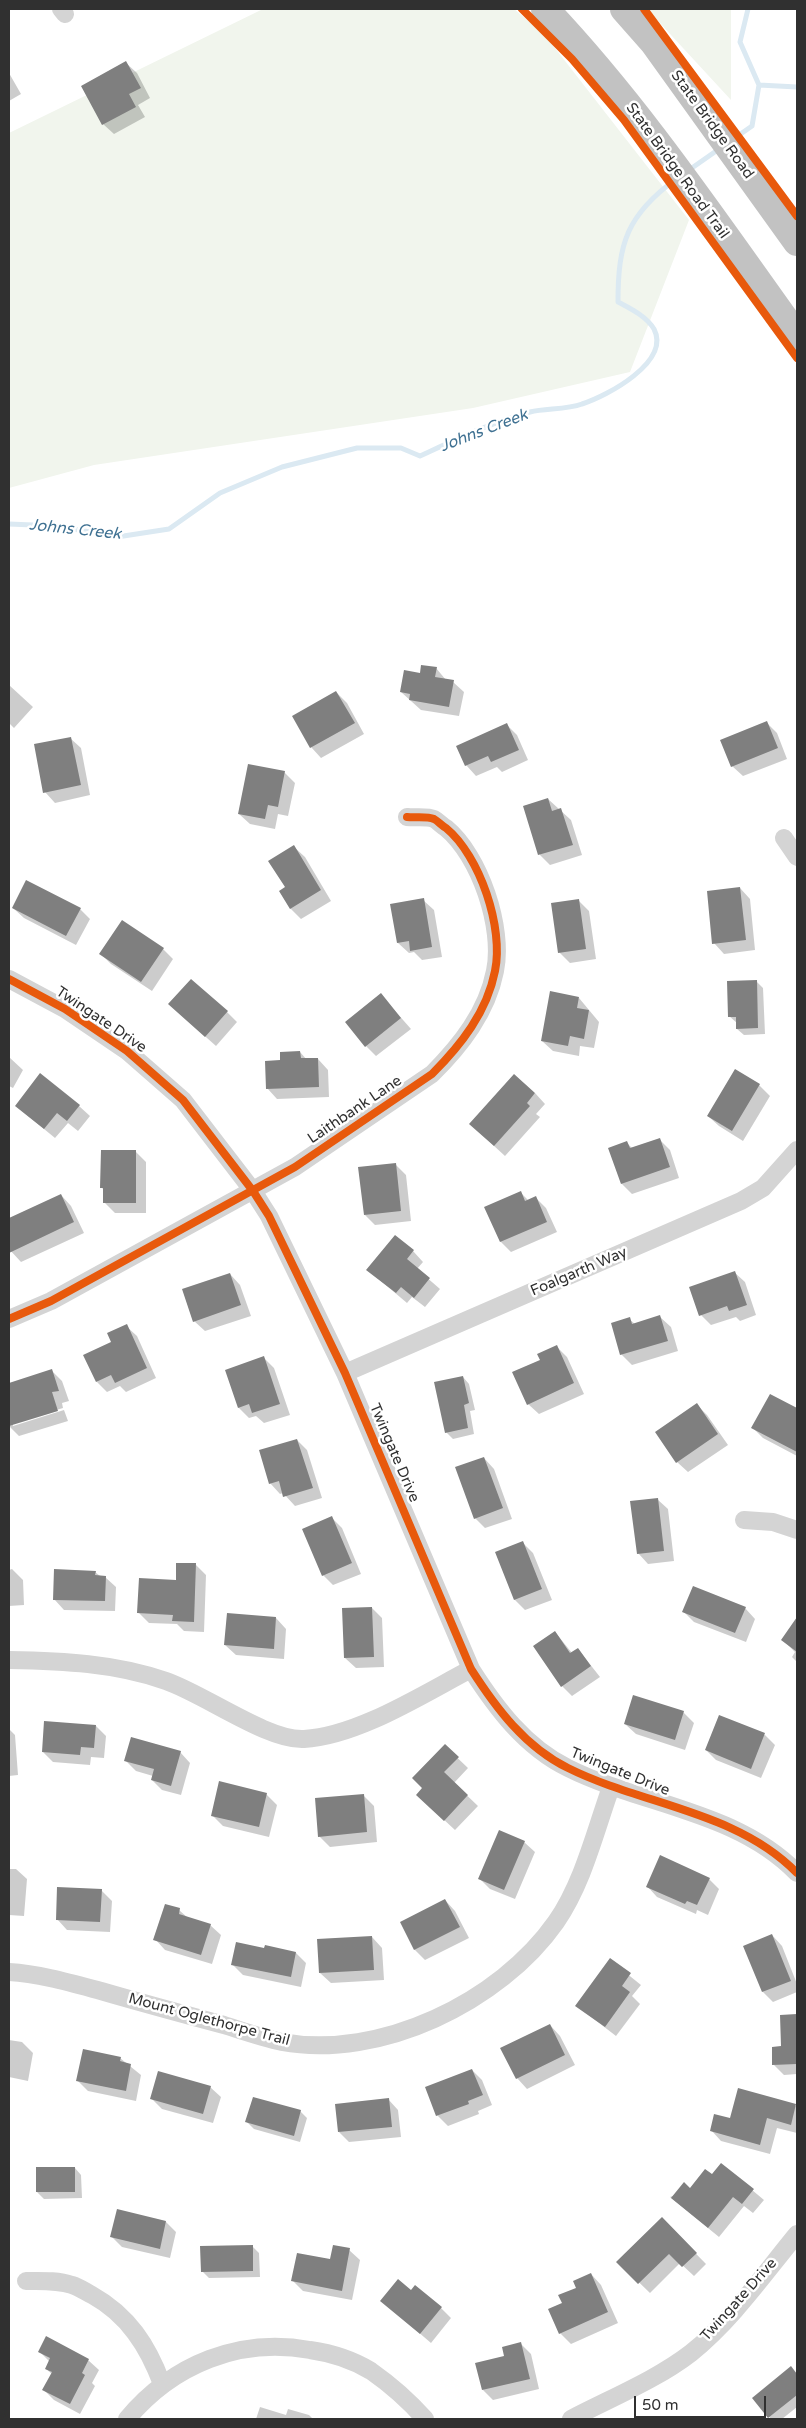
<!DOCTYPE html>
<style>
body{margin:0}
#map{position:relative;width:806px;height:2428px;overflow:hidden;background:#fff;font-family:"Varela Round",sans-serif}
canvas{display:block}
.frame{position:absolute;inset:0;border:10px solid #303030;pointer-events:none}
.scale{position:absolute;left:634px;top:2396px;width:132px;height:22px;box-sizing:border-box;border:2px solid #303030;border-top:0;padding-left:6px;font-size:15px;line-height:18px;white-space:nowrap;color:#303030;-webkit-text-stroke:4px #fff;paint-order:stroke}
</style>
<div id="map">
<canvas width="806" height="2428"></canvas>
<div class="frame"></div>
<div class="scale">50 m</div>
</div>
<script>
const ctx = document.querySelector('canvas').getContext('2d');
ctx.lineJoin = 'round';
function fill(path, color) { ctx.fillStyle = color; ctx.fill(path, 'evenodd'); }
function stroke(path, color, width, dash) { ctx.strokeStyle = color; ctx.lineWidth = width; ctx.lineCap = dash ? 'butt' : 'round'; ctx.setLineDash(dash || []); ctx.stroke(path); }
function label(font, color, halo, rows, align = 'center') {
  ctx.font = font + ' "Varela Round",sans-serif'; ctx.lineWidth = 5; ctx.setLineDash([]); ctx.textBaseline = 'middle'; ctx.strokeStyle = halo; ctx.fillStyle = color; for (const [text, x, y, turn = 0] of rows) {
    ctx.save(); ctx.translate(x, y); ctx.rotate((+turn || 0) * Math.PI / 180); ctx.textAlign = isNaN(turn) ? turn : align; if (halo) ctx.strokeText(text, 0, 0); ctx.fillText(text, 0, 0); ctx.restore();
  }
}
fill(new Path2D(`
 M263,9H514L544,34L689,220L630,372L473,408L94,465L9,488V133Z
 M647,9H731V100Z`), '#f1f5ed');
fill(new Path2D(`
 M126,63L137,73L150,98L138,105L145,117L114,134L103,124Z
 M9,73L21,94L9,101Z
 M436,668L446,680L453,682L464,692L459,716L421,710L401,692L421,674Z
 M9,685L33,707L14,728L9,723Z
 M336,692L347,703L364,734L321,758L311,747Z
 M767,723L777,733L787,759L743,776L732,766Z
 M507,725L517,735L528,760L502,772L497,767L476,776L466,765Z
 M70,738L81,748L90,795L55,803L45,792Z
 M284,772L295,783L288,816L278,814L275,829L250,824L239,814Z
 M548,799L571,820L582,855L550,865L540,855L524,806Z
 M294,847L305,857L331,901L301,919L291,909L280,892L286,888Z
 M740,888L750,899L755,950L724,954L714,943Z
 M423,900L434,910L442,957L422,960L414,952L409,953L398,943L392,905Z
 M579,901L589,911L596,959L570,963L559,952Z
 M13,908L80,909L90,919L76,945L24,918Z
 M163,949L173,959L152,991L111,964L101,954Z
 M756,981L763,988L765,1034L744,1035L737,1029V1023L729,1016Z
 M381,995L411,1029L376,1056L366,1046Z
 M579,998L599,1022L594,1048L580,1046L579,1056L553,1051L542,1041Z
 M227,1012L237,1022L216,1046L180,1014Z
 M300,1052L307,1060L318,1059L328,1070L329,1097L277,1099L267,1088L282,1062Z
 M9,1057L23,1070L13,1088L9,1086Z
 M735,1071L759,1085L770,1096L743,1141L719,1126L708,1116Z
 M535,1093L545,1104L536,1114L540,1117L505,1156L481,1134Z
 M16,1106H79L90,1116L78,1131L68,1123L55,1138Z
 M659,1139L670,1150L679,1178L632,1194L622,1184L627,1143L633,1149Z
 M136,1152L146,1162V1213H115L104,1202V1190L102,1188Z
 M396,1165L406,1175L411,1221L375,1225L365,1215Z
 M521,1193L529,1201L536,1198L546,1208L557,1232L511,1252L501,1242L486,1208Z
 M61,1195L71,1206L84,1233L21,1262L9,1249V1226L11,1225L9,1219Z
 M413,1251L423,1262L417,1269L440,1289L425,1307L412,1297L407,1303L368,1270Z
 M734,1272L745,1282L756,1315L740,1321L736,1317L711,1325L701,1315Z
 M230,1274L240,1285L251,1316L205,1331L194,1321Z
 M660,1317L671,1327L678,1351L632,1365L621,1354L629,1319L635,1324Z
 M126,1326L137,1336L156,1378L126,1392L120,1386L107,1392L97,1382L113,1343Z
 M556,1346L567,1357L584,1394L539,1414L528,1404L542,1360Z
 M264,1358L274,1368L290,1415L264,1423L256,1416L249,1418L239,1408L227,1371Z
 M52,1371L62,1381L69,1401L62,1403L63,1408L13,1423V1426L64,1410L68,1421L19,1436L9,1426V1384Z
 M463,1377L469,1384L475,1410L470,1411L474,1434L453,1439L446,1432Z
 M770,1395L797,1410V1456L763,1438L753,1428Z
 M697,1405L707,1415L728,1445L688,1472L677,1462Z
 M297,1440L307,1450L322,1498L295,1506L283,1493L280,1494L270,1483Z
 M484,1458L494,1469L512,1519L485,1528L475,1518Z
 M657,1499L668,1509L674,1561L648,1564L638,1553Z
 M331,1517L342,1528L361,1574L333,1585L323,1575Z
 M523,1543L533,1553L552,1600L525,1610L515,1600L497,1553Z
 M196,1565L206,1575L204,1632L184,1631L177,1624L149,1623L139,1613Z
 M12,1569L23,1580L24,1605L9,1606V1570Z
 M95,1572L100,1576L105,1577L116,1587L115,1611L64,1610L54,1599Z
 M372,1608L382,1618L384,1667L356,1668L345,1658Z
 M745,1608L755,1619L746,1642L694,1622L684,1612Z
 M276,1618L286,1629L284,1659L236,1655L225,1645Z
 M794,1624L797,1626V1662L792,1657L795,1652L783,1640Z
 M555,1632L572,1653L578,1649L600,1677L572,1696L562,1686Z
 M683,1712L694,1723L685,1750L636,1734L625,1724Z
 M720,1716L765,1735L775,1745L761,1778L716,1760L706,1750Z
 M96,1726L106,1736L104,1758L91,1757L90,1765L53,1762L43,1752Z
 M9,1729L15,1735L18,1775L9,1776Z
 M445,1746L468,1768L454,1783L478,1806L455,1830L428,1805L424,1788Z
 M180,1752L190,1763L181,1795L162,1790L152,1780L153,1776L136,1771L126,1761Z
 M266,1794L277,1805L269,1837L223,1826L212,1815Z
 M363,1795L374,1806L377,1842L330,1847L319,1836Z
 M524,1842L535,1852L515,1899L490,1889L480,1879Z
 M9,1869H16L27,1879L24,1916L9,1915Z
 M709,1879L719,1889L708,1915L697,1910L696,1914L657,1897L647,1886Z
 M101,1890L112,1901L110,1932L67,1930L57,1919Z
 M445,1900L455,1911L469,1938L425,1960L415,1950L401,1923Z
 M179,1910L188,1918L210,1925L221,1935L212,1964L165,1950L155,1939Z
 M772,1935L782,1946L797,1984V1992L773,2002L763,1992Z
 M372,1937L382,1948L384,1980L331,1983L320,1973Z
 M265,1950L296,1953L306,1963L301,1987L243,1975L232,1964Z
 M610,1960L641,1985L632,1996L640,2004L616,2036L577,2006Z
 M797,2015V2074L784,2075L774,2065L782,2047L781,2016Z
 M550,2025L560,2036L575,2065L527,2089L517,2078Z
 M9,2040L22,2042L33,2053L28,2081L9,2077Z
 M120,2058L141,2075L136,2101L88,2091L78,2081Z
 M472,2070L482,2080L492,2105L478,2111L479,2114L448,2126L437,2115Z
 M210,2087L221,2097L213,2123L162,2109L152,2099Z
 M739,2090L796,2106L797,2133L777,2128L770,2154L721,2141L711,2130L731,2120Z
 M388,2099L398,2110L401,2137L349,2142L339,2132Z
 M300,2111L307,2118L300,2142L254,2129L247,2122Z
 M721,2164L764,2200L753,2213L744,2206L719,2237L670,2197L691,2189L712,2175Z
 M75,2168L81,2175L82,2198L44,2199L37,2192Z
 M118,2210L166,2222L176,2232L170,2258L122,2247L111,2236Z
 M662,2219L706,2264L694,2276L680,2263L650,2293L618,2262Z
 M252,2246L259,2253L260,2277L209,2278L202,2271Z
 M349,2250L360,2260L352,2300L303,2291L293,2281Z
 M591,2274L601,2285L618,2323L571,2344L560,2333L563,2303Z
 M411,2292L441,2308L451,2318L431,2343L382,2301Z
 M520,2343L531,2354L539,2389L493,2400L483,2390L506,2356Z
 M39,2351L88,2360L99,2370L92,2383L95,2386L80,2414L54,2400L44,2390L52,2374L46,2369L50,2362Z
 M790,2368L797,2375V2407L782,2419H771L753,2398Z
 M260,2407L286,2415L288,2409L309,2415L313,2419H256Z`), '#0003');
stroke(new Path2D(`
 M759,85L797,87
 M732,140L752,126L759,85L740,42L748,9
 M689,170L719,149
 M9,524L57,526L117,537L169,529L220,493L282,467L357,448H401L420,456C455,440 492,422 530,412C546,408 566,410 582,404C607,396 671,362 654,329C646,316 631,309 618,302C618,243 627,215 676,179`), '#dbe9f2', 5);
fill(new Path2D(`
 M126,61L141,88L129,94L136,107L102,125L81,86Z
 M421,665L437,667L435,677L454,680L449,707L409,700L410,694L400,692L404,670L420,673Z
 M336,691L355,723L310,748L292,716Z
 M767,721L778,748L731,767L720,740Z
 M507,723L519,750L491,762L488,756L465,766L456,746Z
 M71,737L81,785L43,793L34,744Z
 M248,764L285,771L278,807L268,805L265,819L238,814Z
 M548,798L552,811L561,808L573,845L538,855L523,806Z
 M294,845L321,890L290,909L279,891L285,887L268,861Z
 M26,880L81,908L66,936L12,908Z
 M740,887L746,940L712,944L707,891Z
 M424,898L432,947L410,951L409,941L397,943L390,904Z
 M579,899L586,949L558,953L551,903Z
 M122,920L164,948L141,982L99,954Z
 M191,979L228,1011L205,1037L168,1004Z
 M757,980L758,1028L736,1029V1017H728L727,981Z
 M550,991L579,997L577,1008L589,1010L584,1039L570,1036L568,1046L541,1041Z
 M381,993L401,1018L365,1047L345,1022Z
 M300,1051L301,1058H318L319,1087L266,1089L265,1061L280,1060V1052Z
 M735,1069L760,1084L732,1131L707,1116Z
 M40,1073L80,1105L67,1121L57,1113L44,1129L15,1106Z
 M514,1074L535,1093L527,1103L530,1106L494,1146L469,1124Z
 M660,1138L670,1167L621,1184L608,1148L627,1141L630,1148Z
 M101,1150H136V1203H103V1188H100Z
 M396,1163L401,1211L364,1215L358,1167Z
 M521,1191L525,1201L536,1196L547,1222L500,1242L484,1207Z
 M61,1194L74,1222L9,1253V1218Z
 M395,1235L414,1250L407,1259L430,1278L414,1298L401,1287L396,1293L366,1270Z
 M735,1271L747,1305L729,1311L727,1306L699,1316L689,1287Z
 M230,1273L241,1305L193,1322L182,1289Z
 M660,1315L668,1341L620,1355L611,1323L630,1317L632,1324Z
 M127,1324L147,1368L115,1383L111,1375L96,1382L83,1355L111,1342L107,1333Z
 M557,1345L574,1383L527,1405L512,1372L540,1360L537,1354Z
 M264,1356L280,1404L252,1413L249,1404L238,1408L225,1370Z
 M52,1369L59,1391L52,1392L58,1411L9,1426V1383Z
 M463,1376L469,1403L464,1405L468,1428L445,1433L434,1382Z
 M770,1394L797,1408V1452L751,1428Z
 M697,1403L718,1434L676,1463L655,1432Z
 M297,1439L313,1488L283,1497L279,1481L269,1484L259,1450Z
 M484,1457L503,1508L474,1519L455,1467Z
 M658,1498L664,1551L637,1554L630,1501Z
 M332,1516L352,1563L322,1576L302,1529Z
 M523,1541L542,1589L514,1600L495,1552Z
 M176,1563H196L194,1622L172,1621L173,1615L137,1613L139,1578L176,1580Z
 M54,1569L96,1571L95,1575L106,1576L105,1601L53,1600Z
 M693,1586L746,1607L735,1633L682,1612Z
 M372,1607L374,1657L344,1658L342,1608Z
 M227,1613L276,1617L274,1649L224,1645Z
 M797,1617V1652L781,1640Z
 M555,1631L570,1653L578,1648L591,1666L561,1687L533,1646Z
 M633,1695L684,1711L675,1740L624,1724Z
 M719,1715L765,1733L751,1769L705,1750Z
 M44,1721L96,1725L94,1748L81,1747L80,1755L42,1752Z
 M131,1737L181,1751L171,1786L151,1780L154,1769L124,1761Z
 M445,1744L459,1757L444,1772L468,1795L444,1821L416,1795L422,1788L412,1778Z
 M219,1781L267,1793L259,1827L211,1816Z
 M364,1794L367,1832L318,1837L315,1798Z
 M499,1830L525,1841L504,1890L478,1879Z
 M660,1855L710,1878L697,1905L687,1901L685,1904L646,1887Z
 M57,1887L102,1889L100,1922L56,1920Z
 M445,1899L460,1927L414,1950L400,1922Z
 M165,1904L180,1908L179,1914L211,1924L201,1955L153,1940Z
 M772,1934L791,1981L762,1992L743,1946Z
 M372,1936L374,1970L319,1973L317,1939Z
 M236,1942L264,1948L265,1945L296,1952L291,1977L231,1965Z
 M610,1958L631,1973L622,1986L630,1992L605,2027L575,2006Z
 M797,2014V2064L772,2065V2047L781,2046L780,2015Z
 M550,2024L565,2055L516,2079L500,2048Z
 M83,2049L121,2057L120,2061L131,2064L126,2091L76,2081Z
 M472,2069L483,2095L468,2101L469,2104L436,2116L425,2087Z
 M158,2071L211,2086L203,2114L150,2099Z
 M738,2088L796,2104L791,2125L767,2118L760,2145L710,2131L714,2114L730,2118Z
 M253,2097L301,2110L294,2136L245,2122Z
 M389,2098L392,2127L338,2132L335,2104Z
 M721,2163L754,2189L742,2204L733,2197L708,2228L671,2198L684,2182L690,2188L705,2169L712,2174Z
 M36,2167H75V2192H36Z
 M117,2209L166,2221L160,2249L110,2237Z
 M662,2217L697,2253L682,2267L669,2254L638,2284L616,2262Z
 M253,2245V2271L201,2272L200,2246Z
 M333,2245L350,2248L342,2291L291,2281L297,2253L330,2259Z
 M591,2273L608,2312L559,2334L548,2309L562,2303L558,2295L576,2288L573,2281Z
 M398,2279L411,2290L415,2285L442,2307L420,2334L380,2301Z
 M46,2336L89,2359L82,2373L85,2375L70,2404L42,2390L52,2372L45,2369L50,2358L38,2352Z
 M521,2342L530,2379L482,2390L475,2363L504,2356L502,2347Z
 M791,2366L797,2374V2395L768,2418L752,2398Z`), '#7f7f7f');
stroke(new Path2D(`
 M61,9L65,14
 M784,838L797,857
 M9,979L65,1009L127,1051L183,1100L253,1191L269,1216L345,1373L471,1669C496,1708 525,1747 568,1768C642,1805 737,1811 797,1873
 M9,1319L51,1301L295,1167L432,1074C461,1045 487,1012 495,971C504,928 480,856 446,828C442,826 438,821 434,819C427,816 415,818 407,817
 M345,1373L741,1201L763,1188L797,1150
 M744,1520L773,1522L797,1530
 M9,1660C62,1661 115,1663 166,1681C204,1694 268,1741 304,1739C358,1736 423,1694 471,1669
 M9,1972C40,1974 71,1983 101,1991C142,2003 183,2014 224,2025C243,2031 263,2038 282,2042C380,2060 500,2002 556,1922C583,1883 595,1832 611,1787
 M26,2281C41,2281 57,2280 72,2285C79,2287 86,2292 92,2295C128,2315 148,2346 162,2384
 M127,2419C173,2364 240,2337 310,2350C331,2353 353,2360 371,2371C391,2385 409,2401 425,2419
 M571,2419C611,2398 656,2380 691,2353C732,2320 764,2274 797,2234`), '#d4d4d4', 18);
stroke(new Path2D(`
 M545,9C639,108 717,225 797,336
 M624,9L654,43L797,242`), '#c2c2c2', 28);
stroke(new Path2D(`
 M522,9L572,59L624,120L797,358
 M644,9L797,216
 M9,979L65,1009L127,1051L183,1100L253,1191L269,1216L345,1373L471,1669C496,1708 525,1747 568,1768C642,1805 737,1811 797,1873
 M9,1319L51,1301L295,1167L432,1074C461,1045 487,1012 495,971C504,928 480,856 446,828C442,826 438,821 434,819C427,816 415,818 407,817`), '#e8590c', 8);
label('15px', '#303030', '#fff', [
 ["State Bridge Road",712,125,54],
 ["State Bridge Road Trail",677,171,54],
 ["Twingate Drive",101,1020,34],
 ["Laithbank Lane",355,1110,-34],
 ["Foalgarth Way",579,1272,-23],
 ["Twingate Drive",394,1453,67],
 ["Twingate Drive",620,1772,22],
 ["Mount Oglethorpe Trail",209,2020,15],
 ["Twingate Drive",739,2300,-48]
]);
label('italic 16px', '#3f7192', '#fff', [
 ["Johns Creek",484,431,-21],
 ["Johns Creek",75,530,6]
]);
</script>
